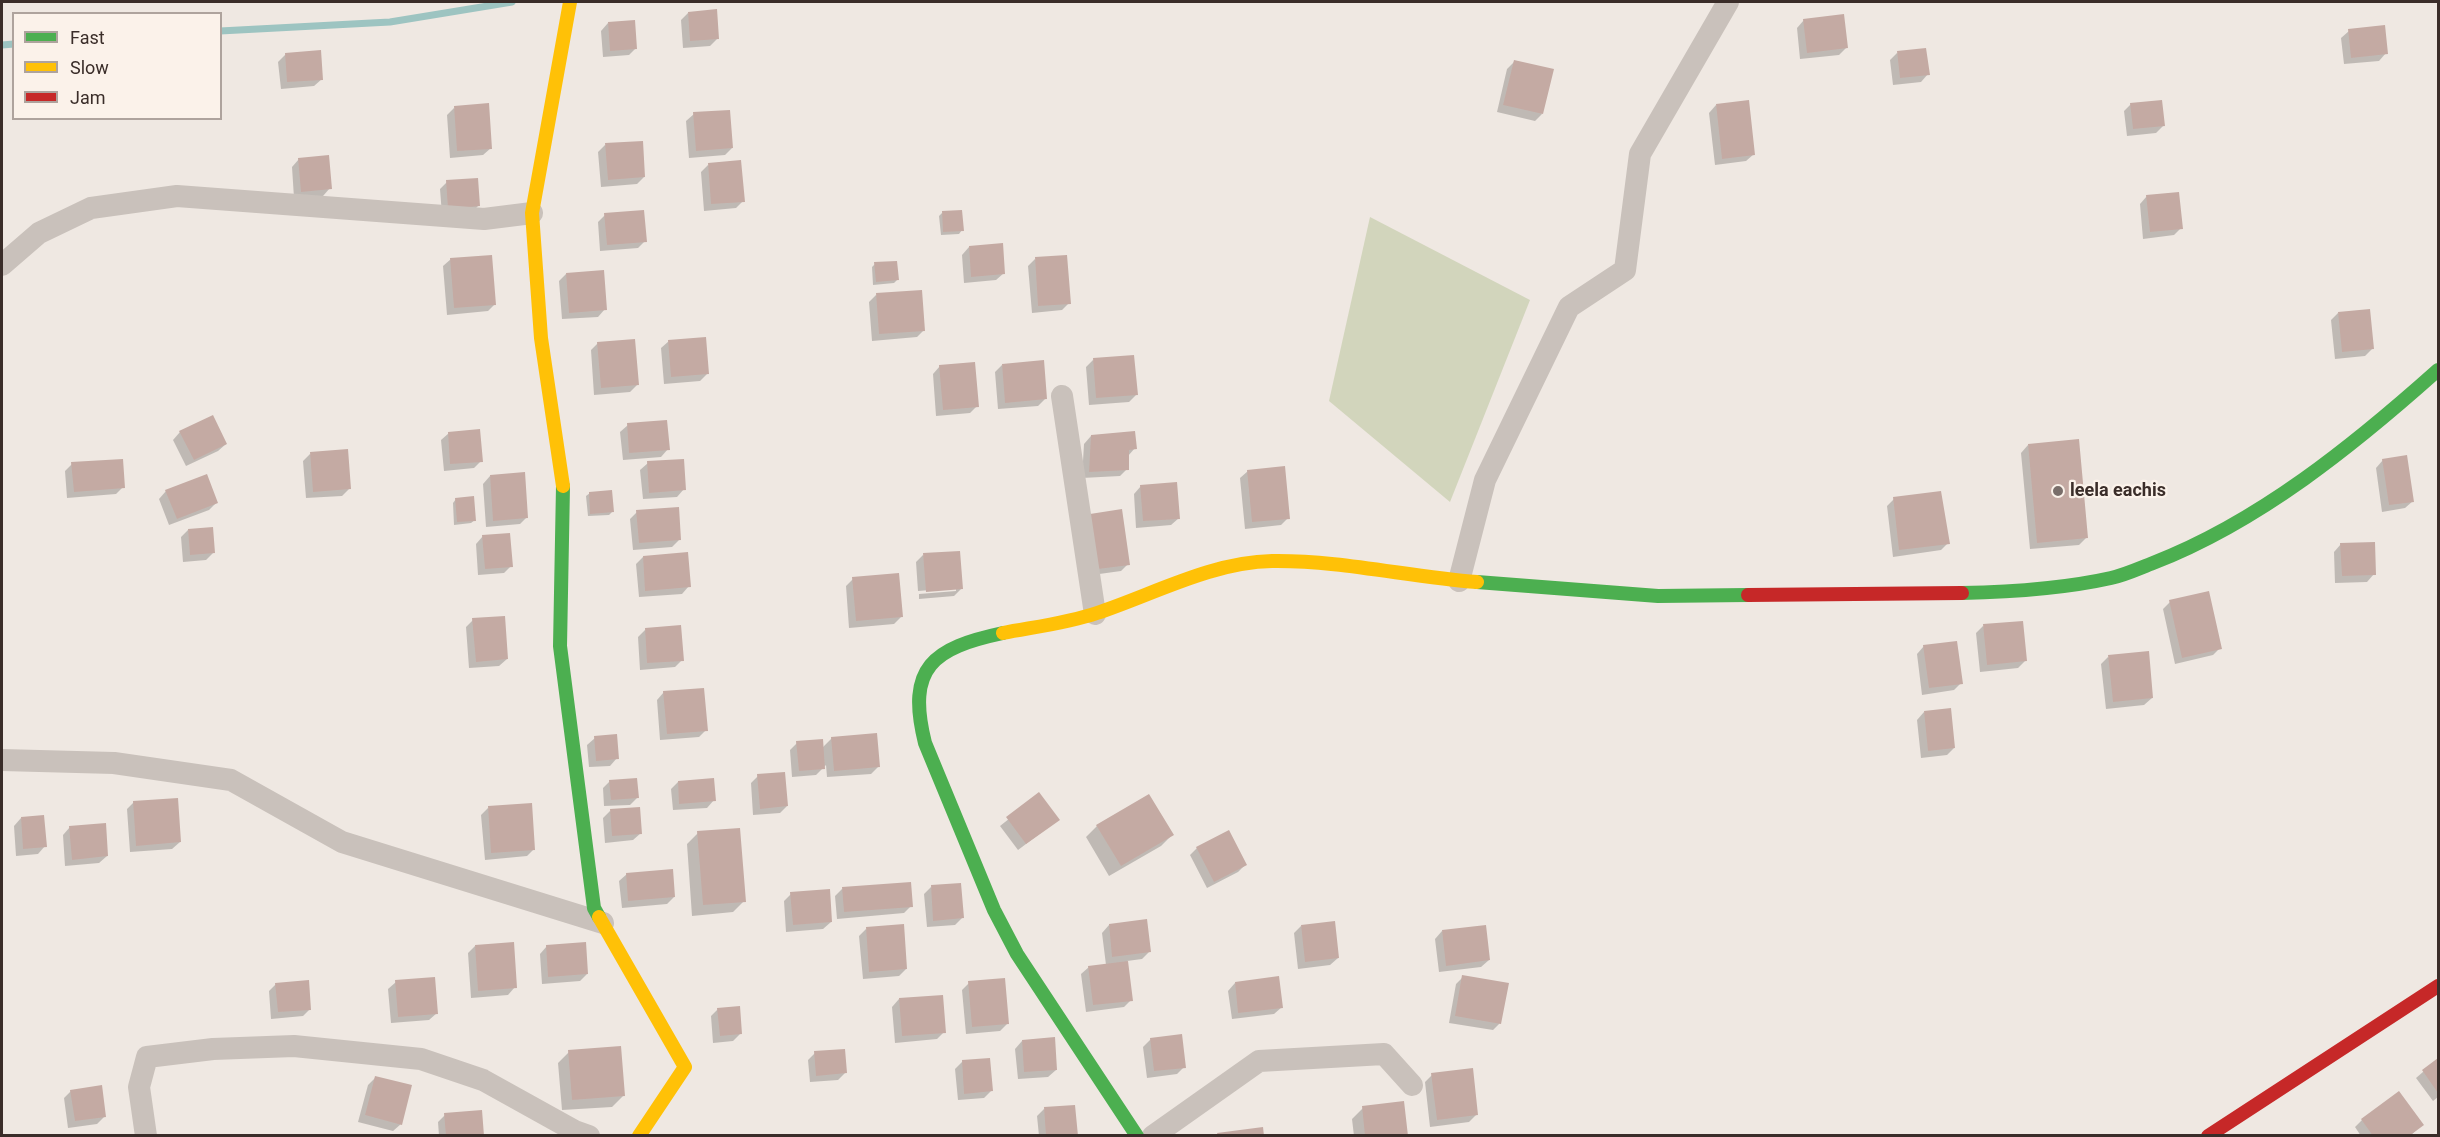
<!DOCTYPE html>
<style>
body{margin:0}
#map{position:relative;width:2440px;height:1137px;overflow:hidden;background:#efe8e2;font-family:Roboto,sans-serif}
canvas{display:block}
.frame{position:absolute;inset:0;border:3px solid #3a2d29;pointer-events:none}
.legend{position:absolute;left:12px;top:12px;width:210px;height:108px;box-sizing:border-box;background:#fbf2ea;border:2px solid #aea39d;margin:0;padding:8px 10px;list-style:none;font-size:18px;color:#3a2d29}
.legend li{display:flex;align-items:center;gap:12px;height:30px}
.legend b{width:30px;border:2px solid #aea39d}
</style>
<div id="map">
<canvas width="2440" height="1137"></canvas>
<div class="frame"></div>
<ul class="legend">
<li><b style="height:8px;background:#4caf50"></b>Fast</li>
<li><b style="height:8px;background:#ffc107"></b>Slow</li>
<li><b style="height:8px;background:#c62828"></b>Jam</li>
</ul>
</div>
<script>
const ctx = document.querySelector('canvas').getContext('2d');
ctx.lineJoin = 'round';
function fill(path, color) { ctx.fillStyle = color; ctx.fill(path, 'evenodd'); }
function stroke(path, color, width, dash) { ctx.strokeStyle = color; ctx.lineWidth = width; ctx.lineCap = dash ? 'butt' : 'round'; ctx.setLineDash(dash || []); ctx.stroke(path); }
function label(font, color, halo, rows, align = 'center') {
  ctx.font = font + ' Roboto,sans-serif'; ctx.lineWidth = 4.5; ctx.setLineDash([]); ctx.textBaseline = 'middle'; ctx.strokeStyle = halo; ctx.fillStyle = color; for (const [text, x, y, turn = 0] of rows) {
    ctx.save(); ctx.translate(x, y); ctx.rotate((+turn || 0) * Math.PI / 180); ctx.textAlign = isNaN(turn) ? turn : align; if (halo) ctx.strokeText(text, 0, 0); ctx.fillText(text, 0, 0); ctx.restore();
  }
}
fill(new Path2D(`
 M1370,217L1530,300L1450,502L1329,401Z`), '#d2d5bc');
fill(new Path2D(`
 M688,13L717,39L710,46L683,48L681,20Z
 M1804,20L1846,48L1839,55L1800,59L1797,28Z
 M608,23L636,48L629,55L603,57L601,31Z
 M2349,31L2386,53L2379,61L2344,64L2341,38Z
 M1897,53L1928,74L1921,82L1893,85L1890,60Z
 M286,54L322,79L314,86L281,89L278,62Z
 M1514,62L1542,114L1535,121L1497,112L1507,69Z
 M2131,104L2163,126L2156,133L2127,136L2124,111Z
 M1716,105L1754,154L1746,161L1715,165L1709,113Z
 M454,108L491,148L483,155L450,158L447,115Z
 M694,114L732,148L725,155L689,158L686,121Z
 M605,145L644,177L637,184L601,187L598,152Z
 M299,159L330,188L323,196L294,198L292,167Z
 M708,165L743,201L736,208L704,211L701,172Z
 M447,182L478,206L471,213L442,215L440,189Z
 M2147,196L2181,228L2174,235L2143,239L2140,204Z
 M942,213L962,230L959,234L941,235L939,216Z
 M605,215L645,241L638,248L600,251L598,222Z
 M969,247L1004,273L996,280L964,283L962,255Z
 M451,259L495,304L488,311L447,315L443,266Z
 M1035,259L1069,303L1062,310L1032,313L1028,266Z
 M875,264L897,280L894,283L873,285L872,267Z
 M566,274L605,309L598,317L562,319L559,281Z
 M876,295L924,330L917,337L872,341L869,302Z
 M2338,313L2372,349L2365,356L2335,359L2331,320Z
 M669,341L707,374L700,381L664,384L661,348Z
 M598,343L637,385L630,392L594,395L591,350Z
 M1093,360L1136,395L1129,402L1089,405L1086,367Z
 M1002,365L1045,399L1038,406L998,409L995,372Z
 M940,366L977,406L970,413L936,416L933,374Z
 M628,425L668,449L661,457L623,460L620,432Z
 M180,432L226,444L218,451L186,466L173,440Z
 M449,433L481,461L474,468L444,471L441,440Z
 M1091,436L1135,448L1128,456L1127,469L1120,476L1082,478L1084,444Z
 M2028,445L2086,538L2079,545L2030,549L2021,453Z
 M310,454L349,489L342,496L306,498L303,461Z
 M2383,460L2413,501L2405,508L2382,512L2376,468Z
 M648,463L684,489L677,497L643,499L640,470Z
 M72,464L123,487L116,494L67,498L65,471Z
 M1248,471L1288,518L1281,525L1245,529L1240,478Z
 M490,476L527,517L520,524L486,527L483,484Z
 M1141,486L1179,518L1171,525L1136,528L1134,494Z
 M166,491L216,503L209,510L169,525L159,499Z
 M590,493L612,512L609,515L588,516L586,496Z
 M456,499L475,520L471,523L454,525L453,503Z
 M1894,499L1948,543L1941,550L1893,557L1887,506Z
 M637,512L679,540L672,547L633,550L630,519Z
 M1084,522L1128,564L1121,571L1092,575Z
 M188,530L213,553L206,560L183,562L181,537Z
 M483,536L511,566L504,573L478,575L476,544Z
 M2341,544L2374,574L2367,582L2335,583L2334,552Z
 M923,555L961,589L954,596L919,599V594L956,591V588L918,591L916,562Z
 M643,557L689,586L682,594L639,597L636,564Z
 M853,579L901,617L894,624L849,628L846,586Z
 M2170,602L2220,648L2213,655L2175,664L2163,609Z
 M473,620L507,659L499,666L469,668L466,627Z
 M1983,626L2025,661L2018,668L1980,672L1976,633Z
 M645,630L682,660L675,667L640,670L638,637Z
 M1924,646L1961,683L1954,690L1922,695L1917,654Z
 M2108,657L2152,698L2144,705L2106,709L2101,664Z
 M664,692L706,730L699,737L660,740L657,700Z
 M1924,712L1954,748L1947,755L1921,758L1917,720Z
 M595,738L617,758L610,766L589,767L587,745Z
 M832,738L878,767L871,774L827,777L826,765L816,775L792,777L790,750L797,743L822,748Z
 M758,776L787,806L780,813L753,815L751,783Z
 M610,781L638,797L630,805L604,806L603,788Z
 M678,782L714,800L707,808L673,810L671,789Z
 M1039,795L1058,820L1018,850L1000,826Z
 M134,802L180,842L172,849L130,852L127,809Z
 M488,808L534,849L527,856L485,860L481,815Z
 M610,811L641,833L633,840L605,843L603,818Z
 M21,818L45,846L38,854L16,856L14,826Z
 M1097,826L1172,835L1161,846L1109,876L1086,837Z
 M70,827L107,856L99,863L65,866L63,835Z
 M698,833L744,901L733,912L692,916L687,844Z
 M1197,848L1245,865L1238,872L1207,888L1190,855Z
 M627,874L674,897L667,904L622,908L619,881Z
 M931,887L962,918L955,925L927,927L924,894Z
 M842,889L911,906L904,913L837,919L835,896Z
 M791,894L831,922L823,929L786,932L784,901Z
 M1109,925L1149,952L1142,959L1127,961L1131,1000L1124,1007L1086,1012L1081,974L1089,967L1106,965L1102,933Z
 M1301,926L1338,958L1330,965L1298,969L1294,933Z
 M866,929L906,969L899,976L863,979L859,936Z
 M1442,931L1489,960L1481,967L1439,972L1435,939Z
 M475,946L515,987L508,995L471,998L468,953Z
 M547,946L587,974L580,981L542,984L540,954Z
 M1463,977L1500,1023L1493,1030L1449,1023L1456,984Z
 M396,982L437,1013L429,1020L391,1023L388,989Z
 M969,983L1007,1024L1000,1031L966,1034L962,990Z
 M1235,983L1282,1007L1274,1014L1232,1019L1228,991Z
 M276,984L310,1009L303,1016L271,1019L269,991Z
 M899,999L944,1032L937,1039L895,1043L892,1007Z
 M718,1009L740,1034L733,1041L713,1043L711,1016Z
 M1151,1039L1184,1067L1177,1074L1147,1078L1143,1047Z
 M1022,1041L1056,1070L1048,1077L1018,1079L1015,1049Z
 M569,1052L623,1096L612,1107L562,1110L558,1063Z
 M815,1053L845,1073L838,1080L810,1082L808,1060Z
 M2438,1059V1097L2433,1101L2416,1078Z
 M963,1061L991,1091L984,1098L958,1100L955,1069Z
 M1432,1075L1477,1114L1469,1122L1430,1127L1425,1082Z
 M375,1078L401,1124L393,1131L358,1122L368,1085Z
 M71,1091L104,1117L97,1124L68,1128L64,1098Z
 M1363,1108L1406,1136H1354L1352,1119Z
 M1044,1109L1076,1136H1039L1037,1116Z
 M445,1115L482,1136H439L438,1122Z
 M2362,1120L2422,1125L2410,1136H2361L2355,1127Z`), '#0003');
stroke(new Path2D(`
 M220,31L390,22L512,2
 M2,45L14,44`), '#9dc4c1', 7);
fill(new Path2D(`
 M717,9L719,39L690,41L688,12Z
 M1844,14L1848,48L1807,53L1803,19Z
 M635,20L637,49L610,51L608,22Z
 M2385,25L2388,54L2351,58L2348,29Z
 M1926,48L1930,75L1900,78L1897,51Z
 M321,50L323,80L287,82L285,53Z
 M1514,60L1554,69L1543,114L1503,105Z
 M1749,100L1755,155L1722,159L1716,104Z
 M2162,100L2165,126L2133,129L2130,103Z
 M489,103L492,149L457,151L454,106Z
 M730,110L733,148L696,151L693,112Z
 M643,141L645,177L608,180L605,143Z
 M329,155L332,189L301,192L298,158Z
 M741,160L745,202L711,204L708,163Z
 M478,178L480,206L448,209L446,180Z
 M2179,192L2183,229L2150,232L2146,195Z
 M644,210L647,242L607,245L604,213Z
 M962,210L964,231L943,232L942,211Z
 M1003,243L1005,274L971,277L969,246Z
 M492,255L496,305L454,308L450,258Z
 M1067,255L1071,304L1038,306L1035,257Z
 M897,261L899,280L876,282L874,262Z
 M604,270L607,310L569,313L566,273Z
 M922,290L925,331L879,334L876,293Z
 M2370,309L2374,349L2342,352L2338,312Z
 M706,337L709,374L671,377L668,340Z
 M635,339L639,385L601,388L597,342Z
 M1134,355L1138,395L1096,398L1093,358Z
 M1044,360L1047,399L1005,403L1002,364Z
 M975,362L979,407L943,410L939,365Z
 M213,415L227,444L194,460L179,431Z
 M667,420L670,450L629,453L627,423Z
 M480,429L483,462L450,464L448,432Z
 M1135,431L1137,449L1129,450V470L1089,472L1091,435Z
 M2079,439L2088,538L2037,543L2028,444Z
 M348,449L351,489L313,492L310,452Z
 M2407,455L2414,502L2389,505L2382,459Z
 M123,459L125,488L74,492L71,462Z
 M684,459L686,490L649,493L647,461Z
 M1285,466L1290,519L1252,522L1247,470Z
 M525,472L528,518L493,521L490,475Z
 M207,474L218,503L177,519L165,490Z
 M1177,482L1180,519L1143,521L1140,485Z
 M612,490L614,512L590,514L589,492Z
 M1941,491L1950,544L1899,550L1893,497Z
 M474,496L476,521L457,522L455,498Z
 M679,507L681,540L639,543L636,510Z
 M1122,509L1130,565L1098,569L1090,514Z
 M213,527L215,553L190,555L188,529Z
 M510,533L513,567L485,569L482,535Z
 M2375,542L2376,575L2342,576L2340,543Z
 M960,551L963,589L926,592L923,553Z
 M688,552L691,587L645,591L643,556Z
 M899,573L903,617L856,621L852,577Z
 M2209,591L2222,649L2182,658L2169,600Z
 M505,616L508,659L476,662L472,618Z
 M2023,621L2027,661L1987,665L1983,624Z
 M681,625L684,661L647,663L645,628Z
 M1957,641L1963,684L1929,688L1923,645Z
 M2149,651L2153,698L2113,702L2108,655Z
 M704,688L708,731L667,734L663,691Z
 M1951,708L1955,748L1928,751L1924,711Z
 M877,733L880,767L834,771L831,737Z
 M617,734L619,759L596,761L594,736Z
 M823,739L825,769L799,771L796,741Z
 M785,772L788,806L760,809L757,774Z
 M637,778L639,798L611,800L609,780Z
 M714,778L716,801L679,804L678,781Z
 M1039,792L1060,820L1026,844L1006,817Z
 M1149,794L1174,835L1121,866L1096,825Z
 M178,798L181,842L136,846L133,801Z
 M532,803L535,850L491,853L488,806Z
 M640,807L642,834L612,836L610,809Z
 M44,815L47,847L23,849L21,817Z
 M106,823L108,856L72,860L69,826Z
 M740,828L746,902L703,905L697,831Z
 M1229,830L1247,865L1214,882L1196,847Z
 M673,869L675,897L628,901L626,873Z
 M911,882L913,907L844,912L842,887Z
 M961,883L964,918L933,921L931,885Z
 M830,889L832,922L793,925L790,892Z
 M1147,919L1151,952L1112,957L1109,924Z
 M1335,921L1339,958L1305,962L1301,925Z
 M904,924L907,969L869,972L866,927Z
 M1486,925L1490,960L1446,966L1442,930Z
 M514,942L517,988L478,991L475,945Z
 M586,942L588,974L548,977L546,945Z
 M1128,961L1133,1001L1093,1005L1088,966Z
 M1462,975L1509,983L1501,1024L1455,1016Z
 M1279,976L1283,1008L1238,1013L1235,982Z
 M435,977L438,1014L398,1017L395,980Z
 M1005,978L1009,1024L972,1027L968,981Z
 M309,980L311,1010L278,1012L275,983Z
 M943,995L946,1033L902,1036L899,998Z
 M740,1006L742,1034L720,1036L717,1008Z
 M1182,1034L1186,1068L1154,1071L1150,1038Z
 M1055,1037L1057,1070L1024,1072L1022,1040Z
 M621,1046L625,1096L572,1100L568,1050Z
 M845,1049L847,1073L816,1076L814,1051Z
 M990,1058L993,1091L964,1094L962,1060Z
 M2438,1058V1093L2422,1070Z
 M1473,1068L1478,1115L1437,1120L1431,1073Z
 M375,1076L412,1085L402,1125L365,1115Z
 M102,1085L106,1117L75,1121L70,1090Z
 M2399,1091L2424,1125L2409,1136H2373L2361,1119Z
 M1404,1101L1408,1136H1365L1362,1106Z
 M1075,1105L1078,1136H1046L1044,1107Z
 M482,1110L484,1136H446L444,1113Z
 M1263,1127L1264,1136H1218L1217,1133Z`), '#c4aaa3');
stroke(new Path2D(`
 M2,265L39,233L91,208L177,196L484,219L532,213
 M1062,396L1095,614
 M1459,581L1485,480L1569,307L1625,270L1640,154L1728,2
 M2,760L114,763L231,780L342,842L603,923
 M146,1136L139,1087L147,1057L213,1049L294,1046L421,1059L483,1080L575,1131L589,1136
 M1153,1136L1259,1061L1384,1054L1412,1085`), '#c9c1bb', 22);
stroke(new Path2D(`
 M563,486L560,646L594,908L599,917
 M1477,582L1658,596L1748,595
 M1962,593C2012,592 2062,589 2111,578C2125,575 2140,568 2153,563C2259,522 2354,445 2438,370
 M1003,633C933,648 906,667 925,743L994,910L1017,954L1137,1136`), '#4caf50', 14);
stroke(new Path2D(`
 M563,486L541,338L532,213L570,2
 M1003,633C1034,627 1068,623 1097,613C1154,594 1212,562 1272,561C1341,560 1409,577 1477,582
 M599,917L685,1067L639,1136`), '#ffc107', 14);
stroke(new Path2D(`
 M1748,595L1962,593
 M2208,1136L2438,986`), '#c62828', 14);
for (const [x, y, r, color] of [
 [2058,491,6,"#796e6a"]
]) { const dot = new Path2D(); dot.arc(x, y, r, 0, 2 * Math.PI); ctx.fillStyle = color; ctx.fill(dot); stroke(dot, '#fbf2ea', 2); }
label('bold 18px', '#3a2d29', '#fbf2ea', [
 ["leela eachis",2070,491]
], 'left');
</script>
